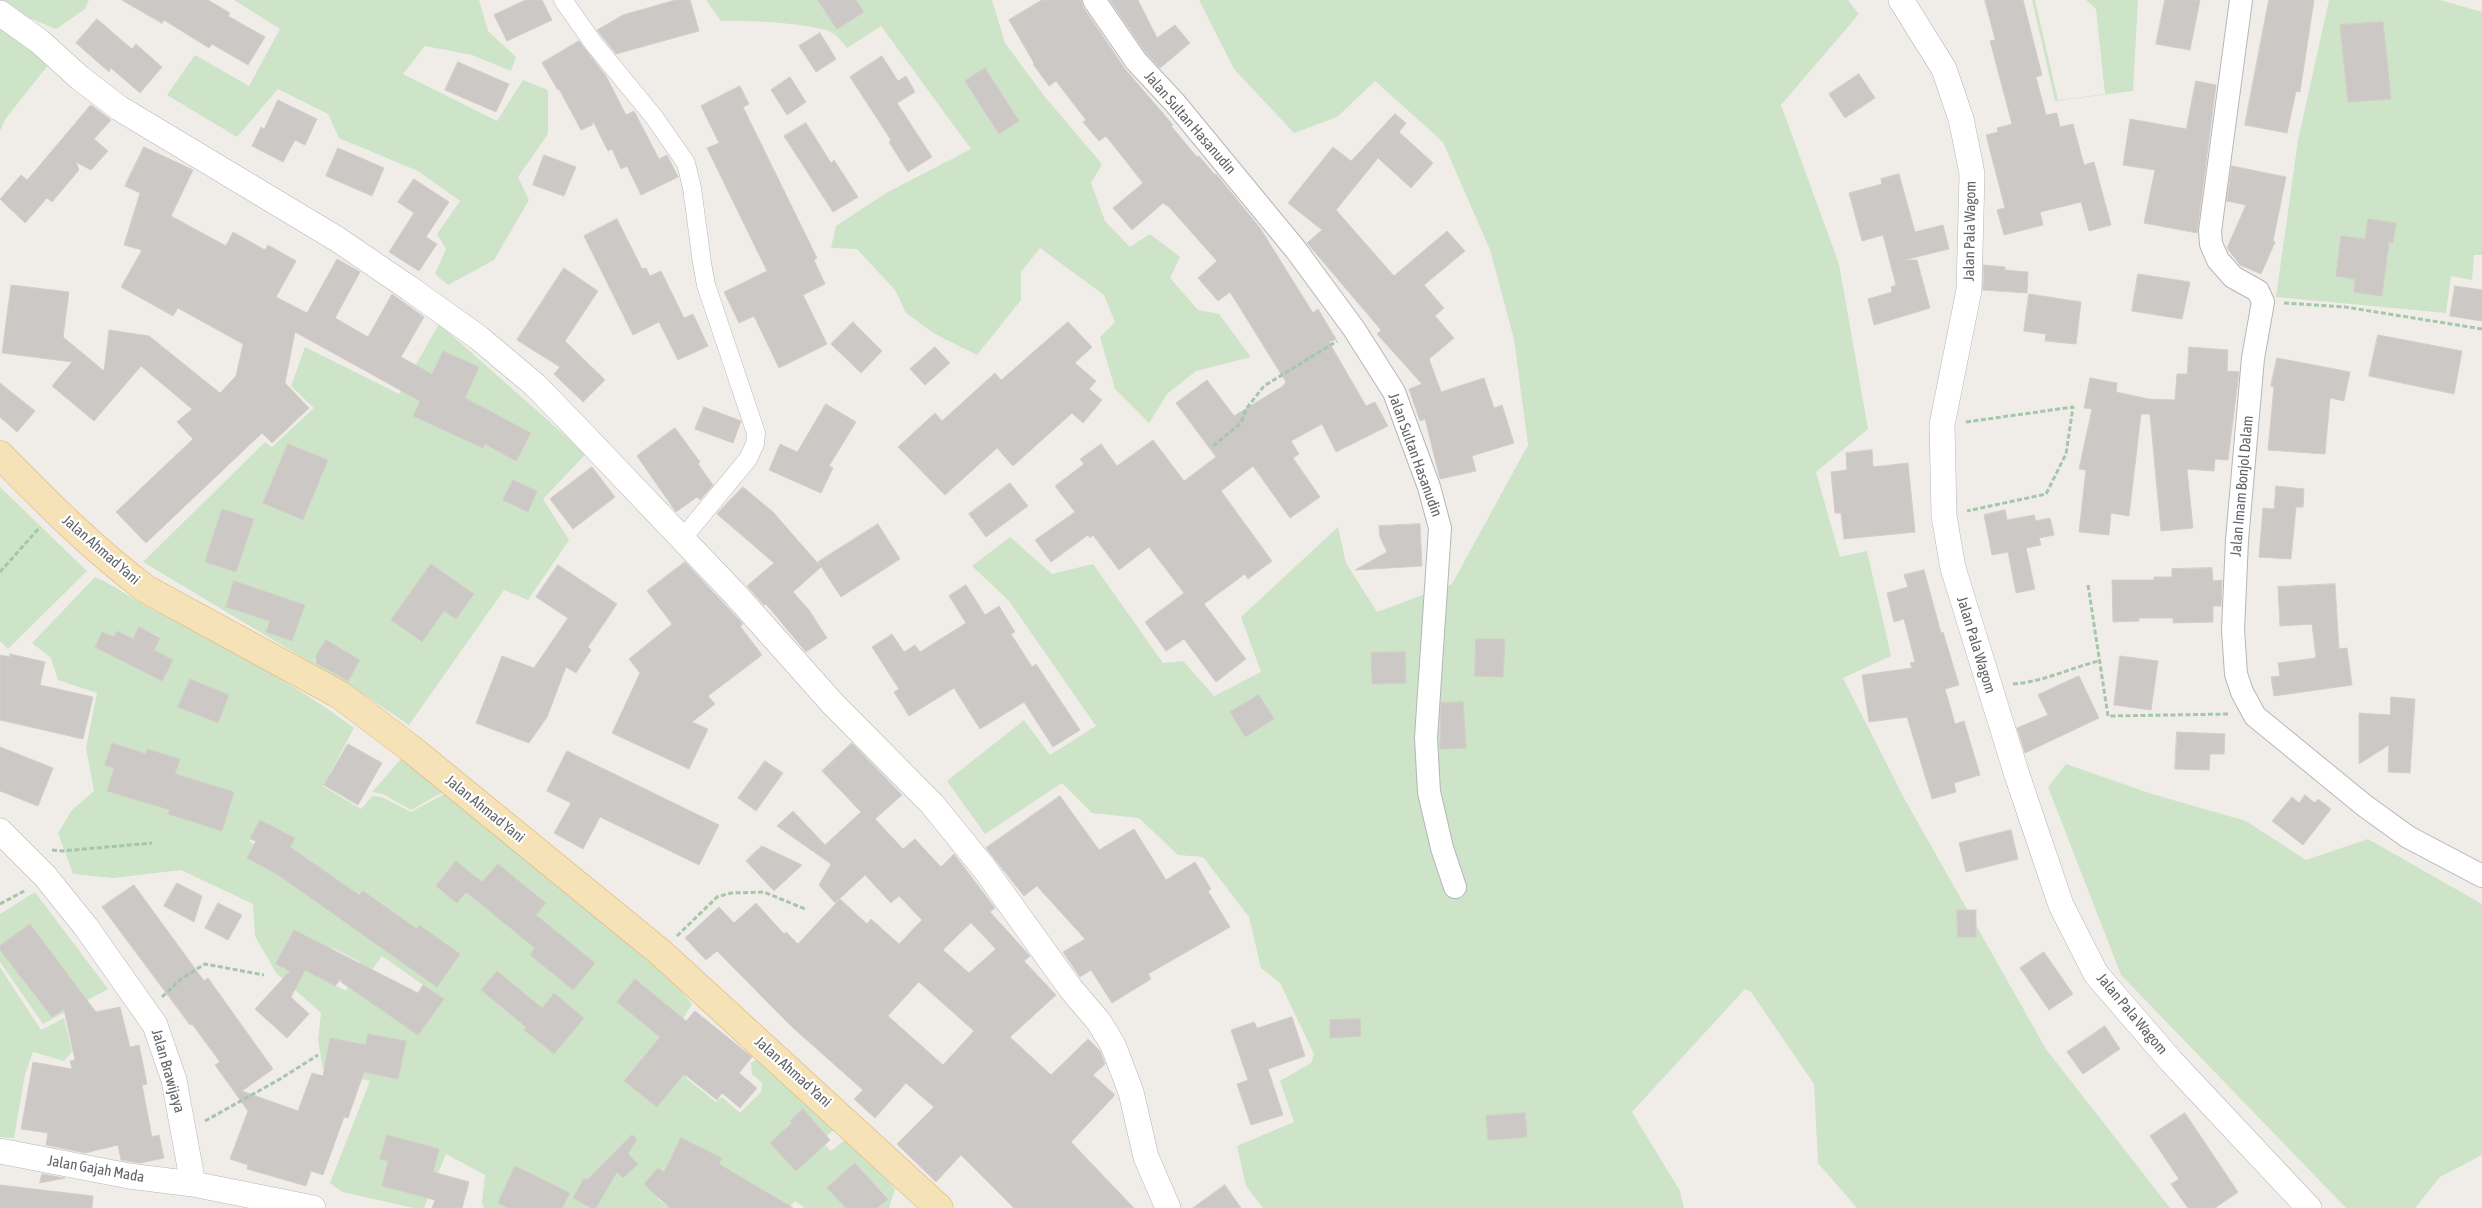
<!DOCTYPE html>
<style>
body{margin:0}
canvas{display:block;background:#f0ede9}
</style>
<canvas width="2482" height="1208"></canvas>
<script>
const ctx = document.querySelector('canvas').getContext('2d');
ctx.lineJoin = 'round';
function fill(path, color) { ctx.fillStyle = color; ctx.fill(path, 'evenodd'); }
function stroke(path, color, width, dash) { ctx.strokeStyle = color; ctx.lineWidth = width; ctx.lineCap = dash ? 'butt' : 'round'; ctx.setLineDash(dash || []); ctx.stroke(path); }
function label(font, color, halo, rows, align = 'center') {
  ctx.font = font + ' "Asap Condensed",sans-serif'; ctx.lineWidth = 4.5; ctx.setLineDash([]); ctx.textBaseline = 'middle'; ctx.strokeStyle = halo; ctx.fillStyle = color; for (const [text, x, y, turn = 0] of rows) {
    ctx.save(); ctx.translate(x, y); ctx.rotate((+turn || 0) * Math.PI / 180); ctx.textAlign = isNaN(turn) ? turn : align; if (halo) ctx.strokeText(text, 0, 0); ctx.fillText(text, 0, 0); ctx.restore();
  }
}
fill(new Path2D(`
 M0,0H89L85,9L56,29L12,11Z
 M234,0H479L488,31L516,57L511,71L472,55L425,46L403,74L497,121L523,80L548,90V134L518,177L529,200L494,260L448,285L435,274L446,249L437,234L460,201L418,171L339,138L328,114L278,89L237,137L167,95L195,55L249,86L280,29Z
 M706,0H992L1005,43L1045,97L1102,164L1091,183L1105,221L1130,247L1150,234L1180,257L1170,278L1198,310L1219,314L1251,357L1196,371L1167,394L1149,423L1115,389L1100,337L1115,322L1104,295L1040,248L1021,272V300L977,355L935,334L906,313L895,290L857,249L831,248L836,226L886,193L971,149L881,26L847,48C843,44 839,37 834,34C819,23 741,20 721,21Z
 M1199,0H1848L1859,14L1781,105L1839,264L1868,429L1816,472L1840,557L1867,551L1891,656L1843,678L1904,798L2046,1049L2170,1208H1857L1818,1163L1814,1084L1751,992L1745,989L1632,1112L1680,1191L1684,1208H1263L1246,1186L1237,1146L1294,1122L1280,1081L1311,1063L1314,1054L1280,983L1261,968L1249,917L1203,857L1178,855L1139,818L1092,813L1062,783L985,834L947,781L1024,720L1050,755L1096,726L1009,601L972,566L1010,537L1052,574L1093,564L1163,663L1183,661L1214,696L1261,672L1241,617L1338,527L1346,563L1377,612L1452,584L1528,445L1514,339L1490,250L1443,142L1375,81L1337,117L1294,133L1234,69Z
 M2032,0H2035L2058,100L2105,94L2096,9L2086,0H2138L2133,91L2055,101Z
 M2329,0H2440L2482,12V255H2474L2472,280L2451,276L2446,313L2276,297L2298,140Z
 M0,27L49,64L6,118L0,131Z
 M439,324L586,454L543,499L569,540L528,600L504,590L409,725L360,692L143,562L265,442L272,447L314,408L291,386L305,347L399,394ZM443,351L479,367L450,432L414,416ZM500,417L483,448L462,438ZM506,420L531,433L516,460ZM288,444L328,460L303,520L263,503ZM513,480L537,491L528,511L504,500ZM222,509L254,519L236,572L205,562ZM431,564L474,594L456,619L444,611L421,642L391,620ZM234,582L258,589L250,615L226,607ZM279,596L305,605L291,641L266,632ZM326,640L360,660L347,681L314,661Z
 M0,487L87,571L8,649L0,641Z
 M95,577C118,587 138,603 161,614C227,649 295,683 354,728L323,786L361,809L372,796L382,797L411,812L448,792L619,935L675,984L692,1004L663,1051L685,1071L687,1079L716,1102L722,1097L740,1113L761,1092L762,1083L752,1074L751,1063L761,1057L855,1143L895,1189L889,1208H877L888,1198L855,1163L828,1188L846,1208H805L795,1201L789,1208L670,1183L658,1199L670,1208H596L606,1191L584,1178L573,1198L591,1208H562L570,1193L515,1166L498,1203L508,1208H484L482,1202L485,1175L446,1154L424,1208H414L342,1192L330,1183L370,1081L323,1069L318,1040L321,1013L276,973L255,936L253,904L181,870L113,878L73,874L58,833L72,810L94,791L86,748L97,693L58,680L51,658L32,643ZM139,627L160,637L154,650L173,660L162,681L95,647L102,632L114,637L117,631L133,639ZM190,679L229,695L218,723L178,707ZM112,743L136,751L129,773L105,765ZM147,749L180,759L172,785L139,775ZM114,770L158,806L107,791ZM180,776L222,831L169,814ZM260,820L295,838L284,859L247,858L254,844L249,841ZM305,857L347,887L288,881ZM456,861L477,878L457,902L436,886ZM498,864L546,903L519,935L471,896ZM363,891L390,910L342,919ZM418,926H419L441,981L400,952ZM552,928L573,990L530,955ZM333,948L360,962L346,991L318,977ZM382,956L443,999L418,1035L356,992ZM497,971L513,1016L481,990ZM635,980L648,1027L617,1002ZM554,993L584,1018L554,1054L524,1030ZM330,1038L366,1045L405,1041L398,1078L325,1065ZM803,1110L811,1144L790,1121ZM836,1128L846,1139L831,1151L821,1141ZM387,1135L432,1173L380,1159ZM681,1138L722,1158L710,1183L669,1163ZM620,1147L637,1163L623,1178L606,1161ZM387,1165L418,1196L382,1185Z
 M401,759L420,768L445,791L411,810L383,794L372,792Z
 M2066,764L2152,794L2246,821L2306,860L2368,839L2482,904V1155L2440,1177L2415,1208H2346L2121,975L2048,787Z
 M35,892L108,989L43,1024L0,962V950L17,972L48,950L30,924L0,946V914ZM67,973L83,995L52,1017L36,995Z
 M0,967L41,1030L64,1018L72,1051L64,1061L33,1052L25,1075L14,1138L0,1137Z`), '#cde4c8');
const building = new Path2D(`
 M122,0H208L230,13L228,16L265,37L248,65L212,44L209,48L164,20L162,23Z
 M526,0H542L552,20L507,41L494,15Z
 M676,0H690L699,31L616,54L597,30L623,15Z
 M818,0H856L864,12L837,29Z
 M1042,0H1081L1083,7L1125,69L1173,125L1171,126L1197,157L1199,156L1215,175L1216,174L1260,228L1313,313L1318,309L1336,339L1329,342L1366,406L1375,402L1388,426L1336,452L1322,424L1291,441L1299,454L1293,458L1320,497L1290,518L1253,466L1221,491L1272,561L1248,579L1245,574L1204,604L1246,659L1216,682L1184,639L1166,651L1145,622L1184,593L1149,547L1119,570L1093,535L1090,538L1088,535L1051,562L1035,540L1075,512L1055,486L1084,464L1080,459L1101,444L1117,466L1153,440L1184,481L1216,457L1176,403L1207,380L1234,416L1283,386L1286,382L1230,292L1218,301L1198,278L1217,261L1169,207L1163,203L1132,230L1113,208L1143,183L1106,136L1099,141L1083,122L1086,120L1056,81L1049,86L1033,64L1034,63L1009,20Z
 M1110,0H1138L1157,38L1175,25L1190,43L1160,68L1146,53Z
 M1985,0H2023L2042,75L2036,77L2046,115L2057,113L2060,127L2073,124L2084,165L2094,162L2111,225L2089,231L2081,202L2040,212L2043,225L2004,235L1997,210L2005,208L1986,135L1998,132L1997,128L2012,124L1990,41L1995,40Z
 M2165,0H2200L2190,50L2156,44Z
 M2269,0H2314L2300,92L2296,91L2287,133L2245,125Z
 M97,19L132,49L136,44L162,67L140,93L111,68L109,72L76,43Z
 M2383,22L2391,99L2348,102L2340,25Z
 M820,33L836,59L816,72L799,46Z
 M579,41L606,76L626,115L634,111L659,159L667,155L678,177L641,195L627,166L621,169L612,149L608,151L593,121L592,125L581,130L559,89L558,90L542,63Z
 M882,56L898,81L906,76L915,92L897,103L932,157L908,172L889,142L891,140L850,77Z
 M458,62L509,84L496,112L445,90Z
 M985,68L1019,121L999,134L965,81Z
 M1859,74L1875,98L1845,118L1829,94Z
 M790,77L806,102L787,115L771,90Z
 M2196,81L2216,85L2197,233L2144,223L2155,170L2123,165L2130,119L2186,129Z
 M740,86L749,104L743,107L817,258L814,260L825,284L803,295L827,344L779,368L754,316L739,323L724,292L767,271L707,148L719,143L701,106Z
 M278,100L317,119L305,145L295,140L283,162L252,146L261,127L264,129Z
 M91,105L111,120L94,139L108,151L91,170L76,162L79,170L52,202L47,198L25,223L0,199L21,175L27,180Z
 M1395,114L1406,123L1399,132L1433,163L1411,188L1378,158L1336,210L1394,276L1447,231L1465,251L1424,285L1444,308L1435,316L1454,338L1429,359L1441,392L1484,378L1494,408L1502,405L1514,443L1472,456L1476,471L1440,479L1425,419L1420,421L1409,389L1422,384L1377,334L1381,330L1307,243L1322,230L1288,203L1333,147L1351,161Z
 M806,123L831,163L834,160L858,197L833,212L784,136Z
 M144,147L193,170L171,216L226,246L233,232L265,250L268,245L296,261L276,297L307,313L337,259L360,272L335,318L368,337L392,294L424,317L401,357L432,374L443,351L479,367L465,398L531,433L516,461L485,444L483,448L413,416L420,401L295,332L285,383L309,408L272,443L262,433L146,543L116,512L193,439L177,422L192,409L141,366L94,421L52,386L72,362L2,353L11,285L69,292L63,337L104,371L109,330L149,336L220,393L236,376L243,344L178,308L173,316L121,287L142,250L124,245L140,193L125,186Z
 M338,148L384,168L372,196L326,176Z
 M544,155L576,167L564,196L533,185Z
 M2232,166L2286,177L2273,241L2275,242L2261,274L2240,265L2227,248L2246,205L2227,201Z
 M1899,174L1915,232L1943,225L1949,249L1904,260H1917L1930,308L1874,325L1868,299L1892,292L1891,287L1896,285L1883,235L1862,241L1849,193L1882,184L1881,179Z
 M414,179L449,202L426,237L437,244L419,271L389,252L414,213L398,202Z
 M617,219L642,269L646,268L650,276L661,271L684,318L693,314L708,346L678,360L659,322L633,335L584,236Z
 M2368,219L2396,223L2393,243L2389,242L2382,296L2354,292L2355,279L2336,276L2341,236L2365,239Z
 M1984,265L2005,267V270L2028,272L2027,293L1983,290Z
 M564,268L598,291L565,341L605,380L583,402L554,374L560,367L517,340Z
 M2138,274L2190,282L2182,319L2132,311Z
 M2455,286L2482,290V321L2450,316Z
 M2029,294L2081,302L2076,344L2045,341L2046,334L2024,331Z
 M853,322L882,351L861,373L831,344Z
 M1068,322L1092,347L1075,363L1096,381L1089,389L1102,400L1083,423L1072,413L1013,466L997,448L945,495L898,447L935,413L942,421L995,373L1001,380Z
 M2378,335L2462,351L2454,394L2369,376Z
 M935,347L950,363L925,385L910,369Z
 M2189,347L2228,350L2227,371L2239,372L2228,460L2215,459L2214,471L2187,469L2193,528L2161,531L2150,414H2141L2129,516L2111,513L2109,535L2079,532L2086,470L2079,469L2092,409L2084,408L2090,378L2117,383L2116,392L2149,399L2175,400L2177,374H2187Z
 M2277,358L2350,372L2344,401L2330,398L2325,454L2268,450L2274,387L2271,386Z
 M0,383L35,411L17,432L0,417Z
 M826,404L856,422L829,466L833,468L821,493L769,470L780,444L797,452Z
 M704,407L741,421L733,443L695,429Z
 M675,428L700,462L698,464L713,485L700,500L697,497L676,512L637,456Z
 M288,444L328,460L303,520L263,503Z
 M1872,450L1873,467L1908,463L1915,532L1844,539L1841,513H1835L1831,472L1847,470L1846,453Z
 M592,467L615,497L573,529L550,499Z
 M513,480L537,491L528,512L503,500Z
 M1010,483L1028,506L986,537L969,514Z
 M2276,486L2304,489L2303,507H2296L2291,559L2259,557L2263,508L2274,509Z
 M743,487L773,512L821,567L793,592L809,610L827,638L806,652L766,604L764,605L747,586L774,563L717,514Z
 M222,509L254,519L236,572L205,562Z
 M2005,510L2007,520L2034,515L2036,521L2050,518L2054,535L2039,538L2041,545L2026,548L2035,589L2016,593L2008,552L1992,555L1984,515Z
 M878,524L900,559L841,597L818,562Z
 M1420,524L1422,566L1355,570L1387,552L1380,537L1379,526Z
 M685,562L743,624L740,626L762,655L708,696L715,704L692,722L708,729L689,769L612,733L640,673L629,659L672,624L647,591Z
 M431,564L474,594L456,619L444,611L422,642L391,620Z
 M558,565L617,604L588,647L591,650L576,673L566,667L547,717L529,743L476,723L502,656L534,668L568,618L536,597Z
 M2212,568L2213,581L2222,580L2221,606H2213V622L2173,623V618H2139V621L2113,622L2112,580H2154V577H2172V569Z
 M1924,570L1941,633L1943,632L1959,685L1945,689L1955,724L1964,721L1980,775L1954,783L1956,792L1932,799L1907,717L1869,722L1862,675L1912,668L1910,663L1915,662L1904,619L1894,622L1887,593L1908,587L1904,575Z
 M234,581L305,605L292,641L266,632L270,621L226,607Z
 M2335,584L2339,649L2347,648L2352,685L2274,696L2271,677L2280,676L2278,663L2316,658L2312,624L2280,626L2278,587Z
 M966,585L985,615L999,606L1015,632L1011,634L1032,667L1036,664L1080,730L1053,747L1024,702L980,729L954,688L909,716L894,692L899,689L872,647L892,634L904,652L915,645L920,652L966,623L949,596Z
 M139,627L160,638L154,650L173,660L162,681L95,647L102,632L114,637L117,631L133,639Z
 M1476,639H1505L1503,677L1475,676Z
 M326,640L360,660L348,681L316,663V656Z
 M1405,652L1406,683L1372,684L1371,653Z
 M10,654L45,662L40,685L93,697L83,739L0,720V655L10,657Z
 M2120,656L2158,661L2151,710L2114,705Z
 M2079,676L2099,718L2025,753L2017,728L2048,715L2038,695Z
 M190,679L229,695L218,723L178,707Z
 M1259,695L1274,719L1245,737L1230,712Z
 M2391,697L2415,699L2410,773L2388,772L2389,745L2359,764V713L2390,715Z
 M1463,702L1466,748L1440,749L1441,703Z
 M2177,732L2225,734L2224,754H2210L2209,770L2175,769Z
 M112,743L146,754L147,749L180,759L175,774L234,792L222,831L168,814L170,810L107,791L114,768L105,765Z
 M852,743L902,795L875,819L903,849L915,839L941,867L954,854L995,908L990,912L1030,956L1024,961L1056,995L1010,1037L1051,1075L1088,1039L1100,1051L1105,1064L1093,1075L1115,1095L1071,1142L1134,1208H1014L961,1155L936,1182L897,1144L934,1107L906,1083L875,1118L854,1099L863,1090L791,1026L717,951L706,960L685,938L719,907L734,923L756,903L784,934L786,932L798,944L840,899L867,924L871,919L899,944L922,920L899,896L891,903L865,875L835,903L819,885L831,864L777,826L793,811L825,845L861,812L822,771ZM971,923L996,949L969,973L943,950ZM919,982L974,1031L943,1065L888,1016Z
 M348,744L382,763L358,805L324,785Z
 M0,747L53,768L38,806L0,791Z
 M567,751L719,825L699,865L600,817L583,849L554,833L571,803L547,791Z
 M765,761L783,773L756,811L738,798Z
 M2305,795L2315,803L2318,799L2331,809L2303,845L2272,821L2292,797L2299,803Z
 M1060,796L1099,850L1134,829L1166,880L1195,862L1211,889L1208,891L1230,927L1148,974L1151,979L1112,1003L1091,970L1080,977L1063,952L1085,939L1037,886L1024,896L986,848Z
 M260,820L295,838L290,847L359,895L363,891L417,929L419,925L460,954L437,987L277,874L247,858L256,841L250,839Z
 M2011,830L2018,859L1966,872L1959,843Z
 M762,846L802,865L774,891L746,861Z
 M456,861L482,882L498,864L546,903L536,915L595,963L573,990L530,955L535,948L466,892L457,903L436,886Z
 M177,883L202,896L194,922L164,906Z
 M134,885L204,981L208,978L273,1069L242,1091L298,1111L312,1073L323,1076L330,1038L366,1045L368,1034L406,1041L398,1079L364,1072L348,1118L344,1117L323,1175L311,1171L306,1186L247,1169L248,1165L230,1159L248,1111L215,1065L220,1062L192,1024L190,1025L102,907Z
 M218,903L242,915L228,940L205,928Z
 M1957,910H1976V937H1958Z
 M30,924L96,1012L120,1007L130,1047L139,1045L147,1084L142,1085L152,1137L159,1135L164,1158L140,1163L121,1160L118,1145L85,1153L46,1145L48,1133L21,1129L33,1062L72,1069L70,1061L75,1060L64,1009L52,1017L0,950V946Z
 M294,930L418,993L423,985L444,999L418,1035L341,982L342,978L335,986L305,970L291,997L309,1014L287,1038L255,1009L290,971L276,964Z
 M2044,952L2073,994L2049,1010L2020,968Z
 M497,971L542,1008L554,993L584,1018L554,1054L524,1030L526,1027L481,990Z
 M635,979L686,1021L695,1011L752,1057L739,1073L757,1088L740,1108L722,1093L717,1100L684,1074L657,1107L624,1081L660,1037L617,1002Z
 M1292,1017L1305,1056L1268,1069L1283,1115L1251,1125L1237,1084L1248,1080L1231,1030L1254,1022L1257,1028Z
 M1360,1019L1361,1036L1330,1038V1020Z
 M2105,1026L2120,1049L2083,1074L2067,1052Z
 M803,1109L830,1140L796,1171L770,1143L792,1123L790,1121Z
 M1525,1113L1527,1137L1488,1140L1486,1116Z
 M2185,1113L2238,1192L2215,1208H2188L2171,1184L2179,1179L2150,1136Z
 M387,1135L439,1149L433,1172L469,1182L462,1208H432L435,1200L382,1186L388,1161L380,1159Z
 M632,1135L637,1139L628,1154L638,1164L623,1178L617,1172L596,1208H591L573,1198L584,1178L587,1180Z
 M681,1138L722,1158L719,1164L793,1208H670L644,1184L658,1168L664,1172Z
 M855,1163L888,1199L877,1208H846L827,1188Z
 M515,1166L570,1193L562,1208H508L498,1203Z
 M42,1174L65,1178L40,1183Z
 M0,1185L93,1196L92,1208H0Z
 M1225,1185L1241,1208H1193Z`);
fill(building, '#cbc8c5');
stroke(building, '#d4cec7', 1);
const minor = new Path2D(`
 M563,0L594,44L654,117L686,163L692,188L702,263L706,285L756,433L755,444L748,459L682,539`);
const tertiary = new Path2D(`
 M1094,0L1136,61L1175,103L1296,250L1354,329L1394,392L1429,487L1440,528L1426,738L1429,792L1442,848L1455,887
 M2241,0L2210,231L2211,244L2218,260L2233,277L2258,291L2263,302L2253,358L2237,540L2233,630L2236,674L2242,692L2255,716L2365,806L2408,837L2482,876`);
const secondary = new Path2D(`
 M1901,0L1944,69L1961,119L1968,153L1972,174L1969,290L1942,425L1944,516L1953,568L2017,775L2061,905L2096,974L2171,1061L2309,1208
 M0,13L39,41L80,78L119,108L337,239L409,288L479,338L535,385L573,424L735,594L833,704L932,804L984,868L1071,989L1099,1022L1113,1045L1131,1092L1146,1157L1168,1208
 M0,831L45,876L86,927L155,1025L174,1080L193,1184
 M0,1151L129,1176L193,1184L313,1208`);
const primary = new Path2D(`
 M0,455C46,502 93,549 146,589L340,695L410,748L660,952L939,1208`);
stroke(minor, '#b3b6b9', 19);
stroke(tertiary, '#b3b6b9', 24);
stroke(secondary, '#b2b6b9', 26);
stroke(primary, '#e2b06f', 29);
stroke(new Path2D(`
 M2284,303L2345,307L2482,329
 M1966,422L2073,407L2066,454L2046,494L1967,511
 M1213,446L1241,423L1246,409L1264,386L1337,341
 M0,572L40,527
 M2088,585L2108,716L2230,714
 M2013,684C2043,682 2070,668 2099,661
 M52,850L62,851L152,843
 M0,904L26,890
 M677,936L717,897L731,893L764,892L805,909
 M162,997L181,979L205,964L264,975
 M205,1121L280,1079L318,1055`), '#a4c7a8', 3, [5, 2.5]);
stroke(minor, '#fff', 18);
stroke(tertiary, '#fff', 22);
stroke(secondary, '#fff', 25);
stroke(primary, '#f6e2b7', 28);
label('15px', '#606467', '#fff', [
 ["Jalan Sultan Hasanudin",1190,123,49],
 ["Jalan Pala Wagom",1970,231,-89],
 ["Jalan Sultan Hasanudin",1415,455,70],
 ["Jalan Imam Bonjol Dalam",2242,486,-85],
 ["Jalan Ahmad Yani",101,550,41],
 ["Jalan Pala Wagom",1976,645,73],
 ["Jalan Ahmad Yani",485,809,39],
 ["Jalan Pala Wagom",2132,1014,50],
 ["Jalan Brawijaya",168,1071,74],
 ["Jalan Ahmad Yani",793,1072,42],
 ["Jalan Gajah Mada",96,1169,10]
]);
</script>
